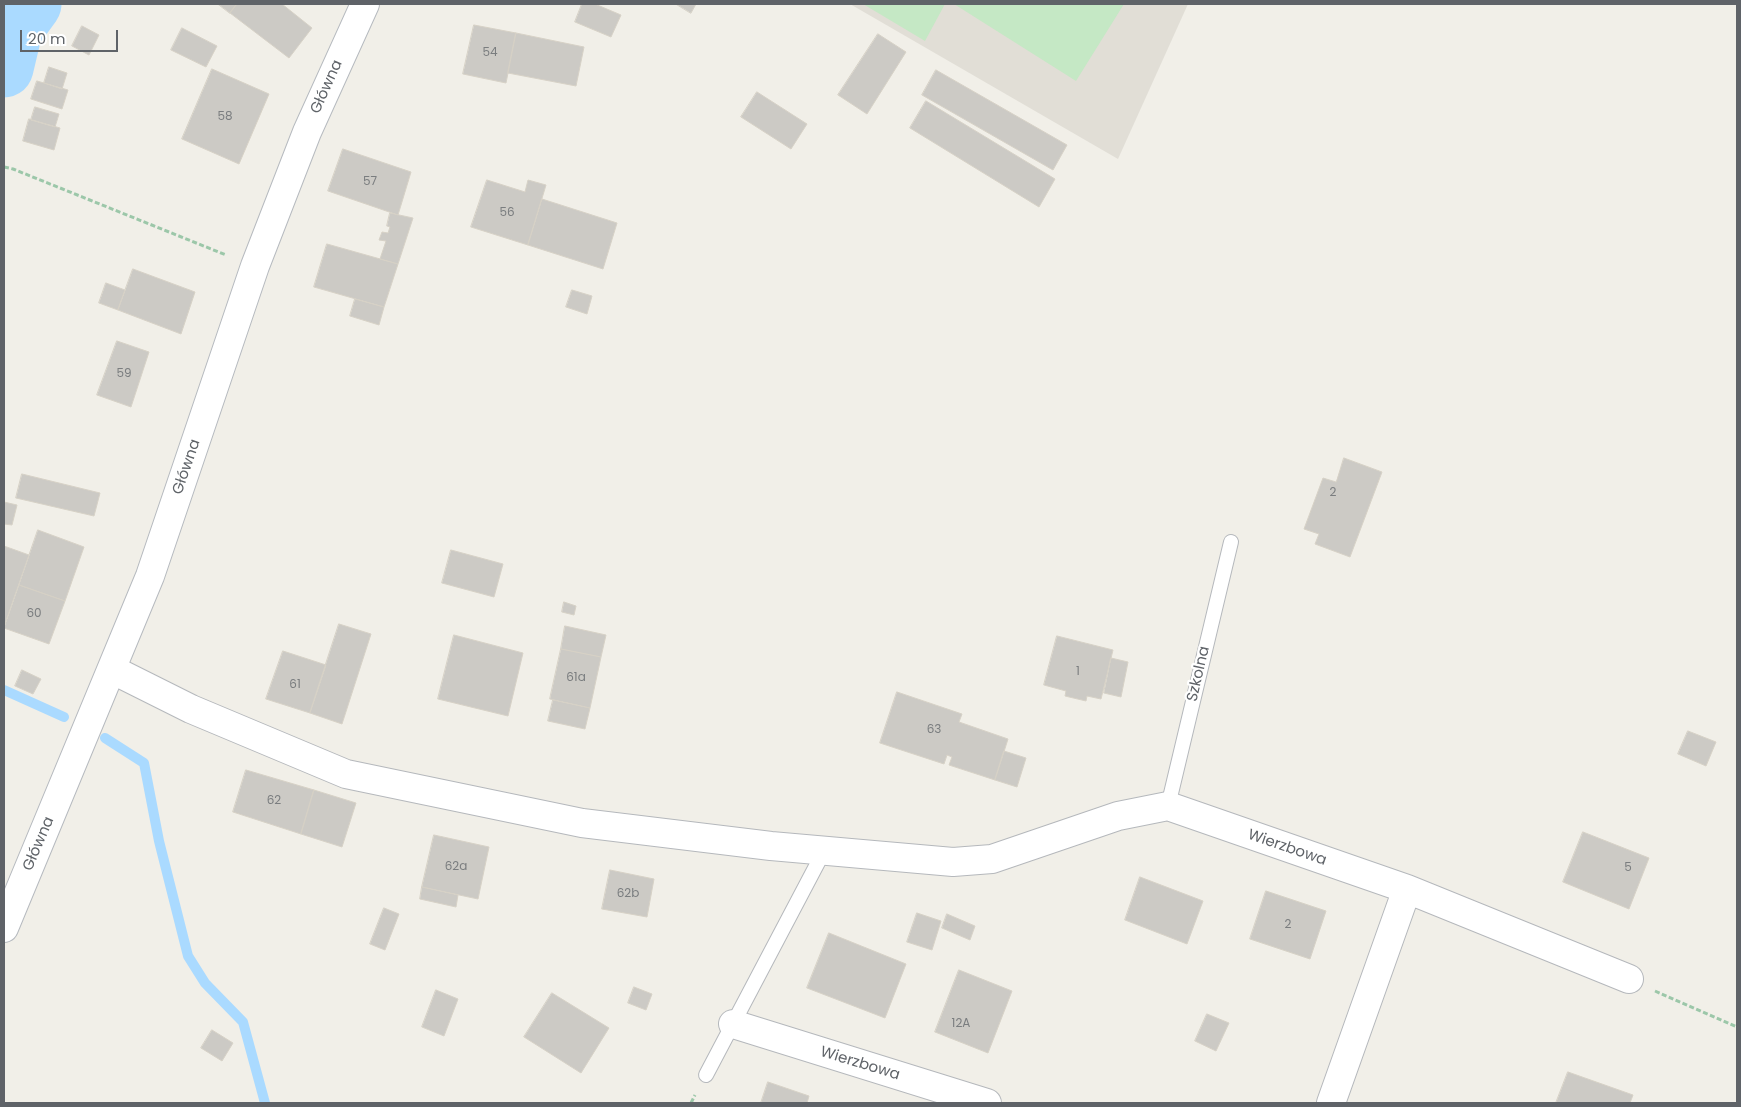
<!DOCTYPE html>
<meta charset="utf-8">
<style>
body{margin:0}
#map{position:relative;width:1741px;height:1107px;overflow:hidden;background:#f1efe8;font-family:Poppins,sans-serif}
canvas{display:block}
.frame{position:absolute;inset:0;border:5px solid #5f6368;pointer-events:none}
.scale{position:absolute;left:20px;top:30px;width:98px;height:22px;box-sizing:border-box;border:2px solid #5f6368;border-top:0;padding-left:6px;font-size:15px;line-height:18px;white-space:nowrap;color:#5f6368;-webkit-text-stroke:4px #fff;paint-order:stroke}
</style>
<div id="map">
<canvas width="1741" height="1107"></canvas>
<div class="frame"></div>
<div class="scale">20 m</div>
</div>
<script>
const ctx = document.querySelector('canvas').getContext('2d');
ctx.lineJoin = 'round';
function fill(path, color) { ctx.fillStyle = color; ctx.fill(path, 'evenodd'); }
function stroke(path, color, width, dash) { ctx.strokeStyle = color; ctx.lineWidth = width; ctx.lineCap = dash ? 'butt' : 'round'; ctx.setLineDash(dash || []); ctx.stroke(path); }
function label(font, color, halo, rows, align = 'center') {
  ctx.font = font + ' Poppins,sans-serif'; ctx.lineWidth = 4.5; ctx.setLineDash([]); ctx.textBaseline = 'middle'; ctx.strokeStyle = halo; ctx.fillStyle = color; for (const [text, x, y, turn = 0] of rows) {
    ctx.save(); ctx.translate(x, y); ctx.rotate((+turn || 0) * Math.PI / 180); ctx.textAlign = isNaN(turn) ? turn : align; if (halo) ctx.strokeText(text, 0, 0); ctx.fillText(text, 0, 0); ctx.restore();
  }
}
fill(new Path2D(`
 M850,4H1188L1118,159Z`), '#e1ded6');
fill(new Path2D(`
 M863,4H945L925,41Z
 M954,4H1124L1076,81Z`), '#c5e8c5');
stroke(new Path2D(`
 M5,4L23,16
 M4,690L64,717
 M105,738L144,763L159,841L188,956L205,983L243,1022L265,1103`), '#aadaff', 10);
stroke(new Path2D(`
 M4,68L13,30L32,4`), '#aadaff', 59);
const building = new Path2D(`
 M218,4H237L230,13Z
 M237,4H282L312,28L289,58L230,13Z
 M582,4H595L621,15L611,37L575,22Z
 M676,4H696L691,13Z
 M474,25L516,33L506,83L463,74Z
 M82,26L99,35L89,55L72,46Z
 M182,28L217,46L206,67L171,50Z
 M516,33L584,47L576,86L508,73Z
 M878,34L906,52L867,114L838,95Z
 M49,67L67,73L62,89L44,83Z
 M212,69L269,94L239,164L182,139Z
 M936,70L1067,145L1053,170L922,95Z
 M37,81L68,90L62,109L31,99Z
 M757,92L807,124L791,149L741,117Z
 M926,101L1055,179L1039,207L910,128Z
 M35,107L59,114L55,127L31,120Z
 M29,119L60,128L54,150L23,141Z
 M343,149L411,172L398,215L328,191Z
 M487,180L525,192L528,180L546,185L528,245L471,227Z
 M542,199L617,223L603,269L528,245Z
 M390,213L413,218L398,264L380,259L386,241L379,240L382,232L388,233L390,227L387,226Z
 M327,244L398,264L384,307L314,287Z
 M133,269L195,292L181,334L118,310Z
 M106,283L125,290L118,310L99,303Z
 M572,290L592,296L587,314L566,307Z
 M355,299L384,307L379,325L350,316Z
 M117,341L149,352L131,407L97,395Z
 M1344,458L1382,472L1350,557L1315,544L1319,534L1304,529L1323,478L1336,482Z
 M22,474L100,493L94,516L16,498Z
 M4,502L17,505L12,525L4,524Z
 M38,530L84,547L65,601L19,585Z
 M4,546L29,555L4,627Z
 M451,550L503,564L494,597L442,583Z
 M19,585L65,601L49,644L4,628Z
 M564,602L576,606L574,615L562,612Z
 M339,624L371,634L342,724L310,713Z
 M565,626L606,635L601,657L561,649Z
 M454,635L523,653L508,716L438,699Z
 M1057,636L1113,650L1101,699L1087,696L1086,701L1065,696L1066,691L1044,685Z
 M561,649L601,657L590,708L550,699Z
 M283,651L326,665L310,713L266,699Z
 M1111,658L1128,662L1121,697L1104,693Z
 M22,670L41,679L33,694L15,686Z
 M897,692L962,714L959,722L1008,739L995,780L949,765L952,757L947,755L944,764L880,743Z
 M553,700L590,708L585,729L548,721Z
 M1688,731L1716,742L1706,766L1678,754Z
 M1004,751L1026,758L1017,787L995,780Z
 M246,770L314,790L301,834L233,812Z
 M314,790L356,803L342,847L301,834Z
 M1583,832L1649,858L1629,909L1563,882Z
 M434,835L489,847L478,899L422,887Z
 M610,870L654,879L647,917L602,909Z
 M1140,877L1203,901L1187,944L1125,920Z
 M422,887L458,895L456,907L420,899Z
 M1266,891L1326,911L1310,959L1250,939Z
 M384,908L399,914L385,950L370,944Z
 M917,913L941,921L932,950L907,942Z
 M947,914L975,926L970,940L942,928Z
 M829,933L906,964L885,1018L807,988Z
 M959,970L1012,991L988,1053L935,1032Z
 M634,987L652,994L646,1010L628,1003Z
 M436,990L458,999L444,1036L422,1027Z
 M552,993L609,1028L581,1073L524,1037Z
 M1207,1014L1229,1023L1216,1051L1195,1041Z
 M212,1030L233,1043L222,1061L201,1048Z
 M1568,1072L1633,1095L1630,1103H1556Z
 M768,1082L809,1096L807,1103H761Z`);
fill(building, '#cccac5');
stroke(building, '#d6d1c6', 1);
const service = new Path2D(`
 M1168,806L1231,542
 M706,1075L824,851`);
const minor = new Path2D(`
 M113,670L191,709L346,774L582,823L771,846L953,862L992,859L1118,816L1168,806L1407,889L1629,979
 M733,1024L987,1103
 M1331,1103L1407,889`);
const secondary = new Path2D(`
 M4,928L150,576L255,266L307,132L365,4`);
stroke(service, '#b5b8bc', 16);
stroke(minor, '#b5b8bc', 30);
stroke(secondary, '#b6babf', 30);
stroke(new Path2D(`
 M4,167L13,169L226,255
 M1655,991L1737,1027
 M691,1103L695,1095`), '#9cc7a9', 3, [5, 2.5]);
stroke(service, '#fff', 14);
stroke(minor, '#fff', 28);
stroke(secondary, '#fff', 28);
label('12px', '#7a7d7f', null, [
 ["54",490,53],
 ["58",225,117],
 ["57",370,182],
 ["56",507,213],
 ["59",124,374],
 ["2",1333,493],
 ["60",34,614],
 ["1",1078,672],
 ["61a",576,678],
 ["61",295,685],
 ["63",934,730],
 ["62",274,801],
 ["62a",456,867],
 ["5",1628,868],
 ["62b",628,894],
 ["2",1288,925],
 ["12A",961,1024]
]);
label('15px', '#5f6368', '#fff', [
 ["Główna",327,87,-66],
 ["Główna",187,467,-71],
 ["Szkolna",1199,674,-77],
 ["Główna",39,844,-67],
 ["Wierzbowa",1287,848,19],
 ["Wierzbowa",860,1064,17]
]);
</script>
